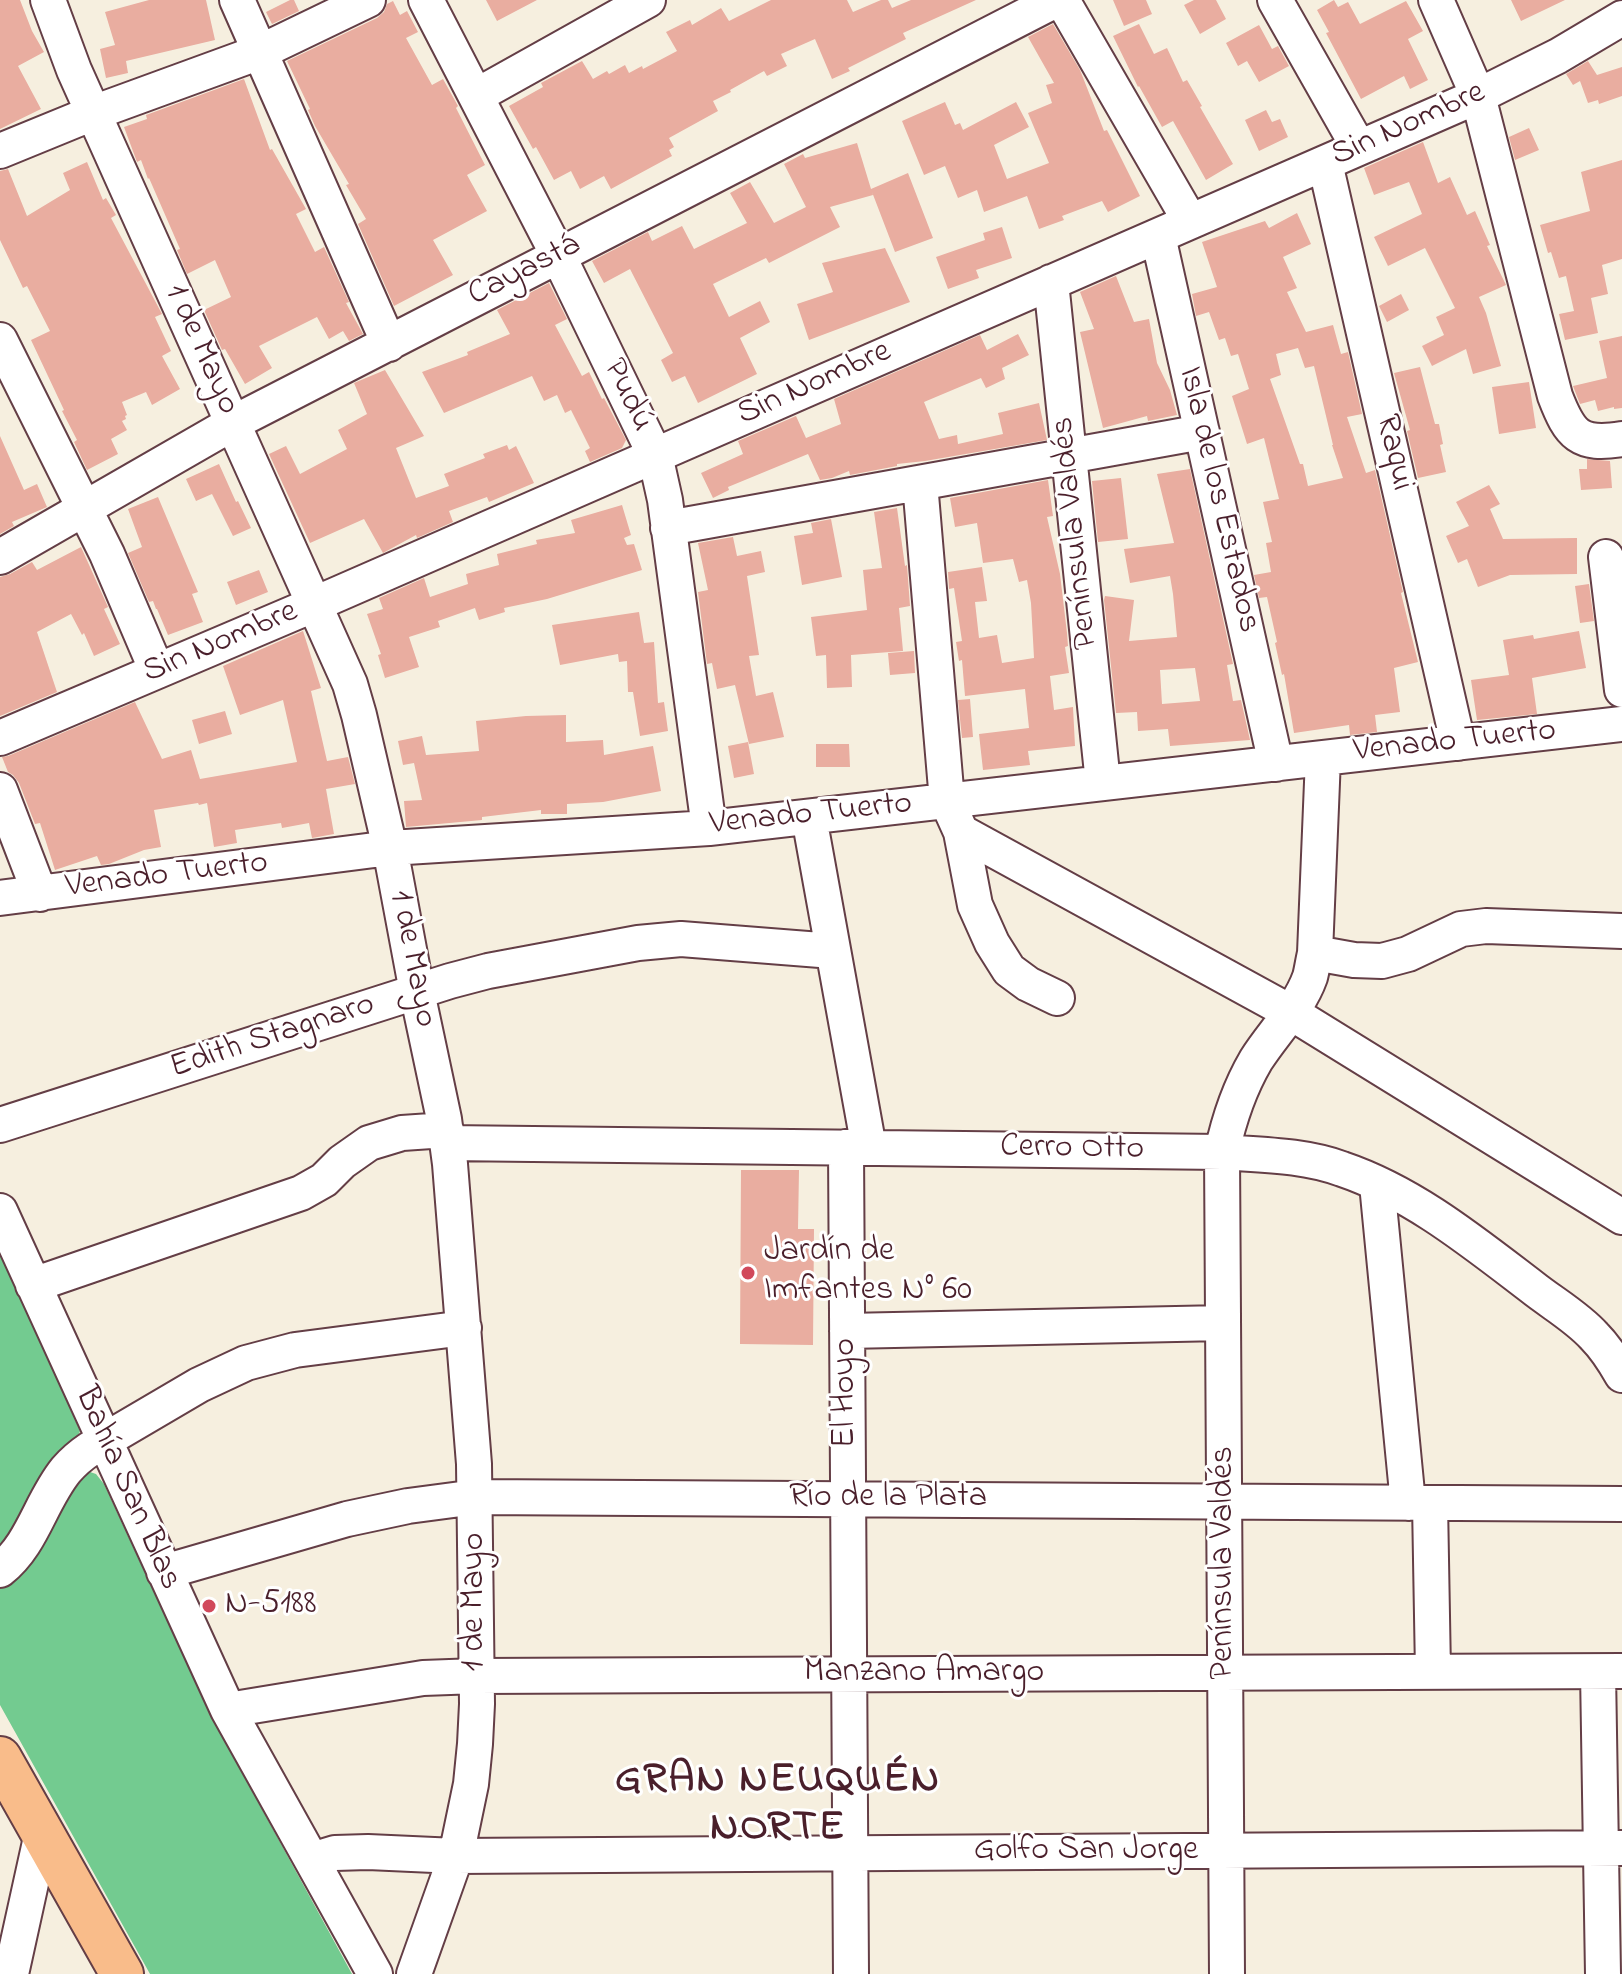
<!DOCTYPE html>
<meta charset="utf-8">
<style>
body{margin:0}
canvas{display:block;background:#f6efdf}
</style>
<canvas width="1622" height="1974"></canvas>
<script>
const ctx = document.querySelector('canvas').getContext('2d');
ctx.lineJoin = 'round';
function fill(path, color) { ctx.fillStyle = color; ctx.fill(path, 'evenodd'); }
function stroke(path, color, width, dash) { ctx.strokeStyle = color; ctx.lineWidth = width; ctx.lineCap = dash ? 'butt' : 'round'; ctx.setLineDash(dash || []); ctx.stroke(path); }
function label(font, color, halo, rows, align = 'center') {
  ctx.font = font + ' "Indie Flower",sans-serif'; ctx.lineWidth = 6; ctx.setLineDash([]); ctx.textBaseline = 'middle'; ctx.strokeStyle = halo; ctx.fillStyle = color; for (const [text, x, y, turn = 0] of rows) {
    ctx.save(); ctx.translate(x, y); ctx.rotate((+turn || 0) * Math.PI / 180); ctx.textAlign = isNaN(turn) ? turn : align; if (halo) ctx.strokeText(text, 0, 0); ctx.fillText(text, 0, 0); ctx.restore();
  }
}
fill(new Path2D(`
 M0,1252L80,1431L77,1439L0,1552Z
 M87,1471L96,1474L104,1484L210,1714L352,1974H150L0,1705V1589L6,1585L66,1492Z`), '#73cb90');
fill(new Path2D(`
 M0,0H20L32,31L44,52L18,66L41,109L0,129Z
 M149,0H206L215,40L126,61L128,73L106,78L100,49L115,45L105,12Z
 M290,0H294L299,11L272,24L266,12Z
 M486,0H537L497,21Z
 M771,0H847L853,12L881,0H888L892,8L911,0H976L903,33L906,39L848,68L850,71L832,79L815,39L781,54L787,66L767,76L764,71L730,90L731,92L713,101L718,111L669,138L674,147L669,150L672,156L611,189L604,176L580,189L571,171L554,180L536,147L533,149L509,106L543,87L541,83L582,61L593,79L607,71L609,74L625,65L629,73L642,66L643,69L677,51L666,32L690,20L692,25L721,8L729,21Z
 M1113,0H1146L1152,14L1124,26Z
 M1194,0H1216L1226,19L1200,34L1184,5Z
 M1334,0L1338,7L1348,2L1360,24L1406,1L1423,31L1408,39L1428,80L1410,89L1404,76L1361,99L1326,33L1329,32L1317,10Z
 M1511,0H1565L1521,21Z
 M393,1L400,15L407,11L418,32L406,38L432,85L443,79L458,106L456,108L485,165L467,175L487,211L433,240L453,275L394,306L358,224L366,219L346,185L349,184L315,126L308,110L310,109L287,61L377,18L384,12L387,4Z
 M1053,24L1080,70L1104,131L1107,130L1140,196L1108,212L1102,201L1062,216L1064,220L1039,229L1027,196L984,212L977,190L958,198L945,166L924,175L902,121L945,102L955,125L960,123L963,130L1016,102L1029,127L994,145L1007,179L1049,163L1028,113L1052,103L1046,85L1054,83L1028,37Z
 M1139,24L1154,54L1167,48L1183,82L1187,80L1202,106L1200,107L1233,164L1206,180L1173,121L1162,127L1139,86L1138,87L1113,36Z
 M1259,25L1272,49L1278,46L1289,66L1259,82L1247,61L1238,66L1226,43Z
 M1588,61L1597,75L1622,67V96L1599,104L1598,100L1588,103L1580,81L1573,85L1566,74Z
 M244,79L270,150L272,149L306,209L296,214L315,252L324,247L349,302L346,303L363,334L349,341L343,331L329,339L317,317L259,346L272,368L245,384L225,349L222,350L204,310L231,297L215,260L187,274L177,250L180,249L149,178L148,179L141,160L137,162L124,127L147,119L146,115Z
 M1266,110L1272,122L1280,119L1288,137L1259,151L1245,120Z
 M1529,128L1539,150L1515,160L1509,137Z
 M1423,142L1438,183L1450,177L1467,215L1475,211L1490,245L1487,246L1506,285L1479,297L1486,313L1501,366L1473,374L1466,349L1432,366L1422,346L1444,335L1436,317L1455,308L1425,248L1388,266L1374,237L1422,214L1409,182L1374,195L1364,168Z
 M857,143L871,189L908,173L933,238L895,252L872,192L873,195L830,207L840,227L769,263L766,258L713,284L729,317L760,301L770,322L740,338L757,374L698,403L685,376L672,382L661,360L673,353L630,269L604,283L592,261L648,232L652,241L682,226L694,249L747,223L730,193L750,182L774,223L806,207L784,164L803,154L805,158Z
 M1622,160V259L1602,265L1608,294L1591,298L1598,333L1565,340L1559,314L1574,311L1566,276L1559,278L1551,252L1548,253L1540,225L1590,211L1581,172Z
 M87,162L103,200L106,198L116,215L111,218L162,314L155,317L171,351L162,356L180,389L152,405L146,392L122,402L127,415L125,416L126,419L122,421L127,430L111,439L118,454L87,470L74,442L77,440L62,411L64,410L31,340L50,331L27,286L23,288L0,240V171L8,169L27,216L70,190L63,173Z
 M1297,213L1311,244L1283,257L1297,288L1287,292L1306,332L1333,325L1341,354L1348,352L1362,414L1347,417L1366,473L1375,470L1403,592L1401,593L1418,662L1394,668L1400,712L1375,715L1377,732L1350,735L1349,725L1294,733L1284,674L1282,675L1275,643L1277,642L1267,597L1259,598L1254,575L1271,572L1266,543L1272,542L1263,502L1279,499L1264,438L1247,444L1232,396L1249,389L1238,354L1231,356L1225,338L1219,340L1209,312L1196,316L1192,294L1217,287L1202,242L1265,221L1269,228ZM1298,348L1305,368L1314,366L1333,445H1332L1343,478L1308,486L1303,464H1300L1270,379L1281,375L1276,354Z
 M1002,227L1012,258L976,270L979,278L948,289L936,257L985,240L983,233Z
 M885,248L910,302L809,340L797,304L833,292L822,263Z
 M1116,276L1134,322L1149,319L1157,363L1170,390L1177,415L1148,421L1147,416L1103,428L1080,332L1094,329L1080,292Z
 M549,283L567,319L555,325L582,376L589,372L602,399L604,398L626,440L622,448L590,462L585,451L590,448L571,410L565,413L557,395L544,401L532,376L444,413L422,372L468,355L467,352L510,334L497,310Z
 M1401,294L1409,310L1387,322L1379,306Z
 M1018,334L1029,355L1002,368L1005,379L986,388L981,378L924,402L939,439L957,435L958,444L1003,434L998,413L1039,403L1047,440L925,461L897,464V466L850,475L849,471L832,478L820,480L808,454L728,487L729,490L713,498L701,473L743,454L738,441L796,416L806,438L841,424L834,399L980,335L987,350Z
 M1622,336V408L1614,409V407L1598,411L1595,400L1580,404L1573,386L1607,378L1599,341Z
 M1420,367L1435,424H1439L1443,444L1440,445L1446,472L1418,478L1407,431L1410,430L1394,373Z
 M385,370L424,436L396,448L416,498L449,486L444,474L485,458L483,454L507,445L509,450L516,446L534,483L489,502L487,497L449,511L453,522L417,538L416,535L383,553L364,519L310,543L269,454L286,446L300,474L347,449L338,430L367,414L354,383Z
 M1529,382L1536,428L1499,434L1492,387Z
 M0,436L24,490L37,484L47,507L12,522L14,526L0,534Z
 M1587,459L1610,461L1612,488L1581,490L1579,469H1587Z
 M219,464L236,502L238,501L251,528L233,536L212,494L196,501L186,479Z
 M1190,469L1233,664L1227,665L1233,701L1241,700L1250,740L1170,746L1168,729L1138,731L1137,712L1116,713L1104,600L1105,596L1134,600L1129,641L1177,637L1173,594L1170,576L1130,583L1124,549L1174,543L1157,474ZM1195,668L1200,701L1162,704L1160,670Z
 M1121,478L1128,539L1098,542L1092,481Z
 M1048,480L1053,516L1047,517L1060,574L1067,633L1068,646L1065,647L1069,673L1050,676L1054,710L1073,707L1075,746L1028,751L1030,765L983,770L979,734L1029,728L1025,689L965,696L962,660L959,661L956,642L962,641L954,588L949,589L948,572L982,567L987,601L975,602L979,638L997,635L1002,663L1034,658L1031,603L1027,580L1019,582L1013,559L983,563L977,523L955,527L950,498Z
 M1489,485L1500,504L1490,509L1503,539L1577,538V574L1510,575L1478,587L1467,559L1458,563L1446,536L1469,526L1456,502Z
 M158,497L198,592L192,594L203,622L168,635L157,609H156L153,601L149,602L128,553L142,547L128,509Z
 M622,505L631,535L624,538L627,545L634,544L642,570L547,599L504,608L505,612L479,620L475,608L438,621L440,627L409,637L419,667L385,678L378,655L381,654L367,614L383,609L379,598L424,578L430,597L468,584L466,574L499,565L497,554L537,544L536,540L575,533L571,520Z
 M897,508L905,566L907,565L910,606L899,608L903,651L851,655L852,687L827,688L826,655L816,656L811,617L867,610L863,570L882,568L874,512Z
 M831,519L842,577L802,585L794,536L813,533L811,523Z
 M733,537L737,556L761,551L765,572L747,576L759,655L749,656L756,696L773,692L784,737L749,744L735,685L717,689L712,663L707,664L698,592L708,590L698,543Z
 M81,547L108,607L104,609L120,644L94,656L84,633L82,635L71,614L37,632L57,692L0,716V577L10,574L32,562L37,570Z
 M259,570L268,592L236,605L227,582Z
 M1589,584L1594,621L1580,623L1575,586Z
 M639,612L644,643L654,642L658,703L664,702L668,731L640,736L633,692H628L627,661L619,662L618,654L560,665L552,625Z
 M303,631L321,688L311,691L327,761L348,757L355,784L326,789L334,834L312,838L309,823L282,828L281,823L235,830L237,843L214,847L207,803L199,805L198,803L154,810L161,847L144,850L109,864L101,865L97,856L55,870L40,823L35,824L19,783L13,775L8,772L2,757L8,756L135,702L162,759L191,750L200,779L297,762L283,700L240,715L223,666Z
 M1579,631L1586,668L1532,678L1537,714L1477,720L1471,680L1509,675L1503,640L1533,635L1534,639Z
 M914,651L915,673L890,675L888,653Z
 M970,699L973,737L962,738L958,700Z
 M225,711L232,734L199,744L192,720Z
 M566,715V742L603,740L604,755L653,746L661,791L603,802L567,804V814H541V810L482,817V820L406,827L404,801L422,800L414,763L403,765L398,741L422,736L426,755L479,751L476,721L526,716Z
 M748,742L754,774L734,778L728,746Z
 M816,744H849L850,767H816Z
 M741,1170H799L798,1229H814L813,1345L740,1344Z`), '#e9ada0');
const minor = new Path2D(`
 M48,0L74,70L350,684L359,715L390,848L417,992L444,1119L450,1164L474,1464L477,1704L475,1744L471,1784L456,1856L414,1974
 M237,0L389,344
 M426,0L558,255L655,455L665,500L709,828
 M1062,0L1190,221
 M1275,0L1359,148
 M1436,0L1478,96L1555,396C1570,435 1579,446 1622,439
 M476,96L648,0
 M0,151L93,113L260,52L368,0
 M1325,163L1458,743
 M1158,236L1276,764
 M1051,282L1103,783
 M0,340L107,554L157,671
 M920,483L947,801L961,832L1290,1012L1622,1217
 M668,528L1202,432
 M0,557L233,423L1056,0
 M1606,557L1622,690
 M0,738L315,604L1478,96L1558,56L1622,18
 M0,790L40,894
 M809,817L869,1148
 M961,832L975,905L992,943L1009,970L1028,984L1057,998
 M0,898L390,848L709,828L1622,724
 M1315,953L1354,960L1382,961L1408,954L1461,929L1486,926L1622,931
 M0,1125L450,981L488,971L638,943L681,939L833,951
 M447,1143L1222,1152C1262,1155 1304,1155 1342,1169C1413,1193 1473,1242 1532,1287C1552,1303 1577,1317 1594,1336C1606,1348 1614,1361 1622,1375
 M846,1147L851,1974
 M1377,1184L1408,1503
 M0,1211L228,1710L375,1974
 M33,1285L301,1193L324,1180L342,1162L369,1143L402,1133L446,1130
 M847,1331L1223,1323
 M1430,1503L1433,1672
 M0,1570C33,1544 40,1502 66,1470C73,1462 81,1455 90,1449L199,1385L246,1363L295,1350L464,1328
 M164,1572L347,1519L408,1506L476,1497L1622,1504
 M1598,1672L1603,1974
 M228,1710L423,1678L477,1676L1622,1671
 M312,1860L335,1853L368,1852L456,1856L1622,1848
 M11,1974L42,1833
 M1227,1974L1222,1152C1229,1119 1239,1089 1256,1060C1273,1033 1299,1008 1310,977C1312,970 1313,961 1315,953L1323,758`);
const major = new Path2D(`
 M0,1758L122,1974`);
stroke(minor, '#643e46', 38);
stroke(major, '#643e46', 46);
stroke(minor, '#fff', 34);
stroke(major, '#f9bc8a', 42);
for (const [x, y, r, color] of [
 [748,1273,8,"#d1495b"],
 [209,1606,8,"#d1495b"]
]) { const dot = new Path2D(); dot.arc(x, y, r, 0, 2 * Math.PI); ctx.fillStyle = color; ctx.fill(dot); stroke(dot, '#fff', 3); }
label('34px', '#4a1f2b', '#fff', [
 ["Sin Nombre",1409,126,-24],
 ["Cayastá",525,272,-27],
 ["1 de Mayo",200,350,66],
 ["Sin Nombre",815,385,-24],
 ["Pudú",626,396,64],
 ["Raqui",1392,453,77],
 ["Isla de los Estados",1217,500,77],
 ["Península Valdés",1077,533,-96],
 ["Sin Nombre",221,644,-23],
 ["Venado Tuerto",1455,743,-6],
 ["Venado Tuerto",811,816,-6],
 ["Venado Tuerto",167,877,-7],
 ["1 de Mayo",411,959,79],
 ["Edith Stagnaro",273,1038,-18],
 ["Cerro Otto",1072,1150,1],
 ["El Hoyo",847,1393,-90],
 ["Bahía San Blas",126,1489,66],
 ["Río de la Plata",888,1499],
 ["Península Valdés",1225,1563,-90],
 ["1 de Mayo",476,1602,-90],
 ["Manzano Amargo",924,1674],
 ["Golfo San Jorge",1086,1852]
]);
label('34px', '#4a1f2b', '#fff', [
 ["Jardín de",764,1253],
 ["Imfantes N° 60",764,1292],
 ["N-5188",225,1606]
], 'left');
ctx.letterSpacing = '2px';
label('bold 42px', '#4a1f2b', '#fff', [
 ["GRAN NEUQUÉN",778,1783],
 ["NORTE",778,1831]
]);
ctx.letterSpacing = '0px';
</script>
